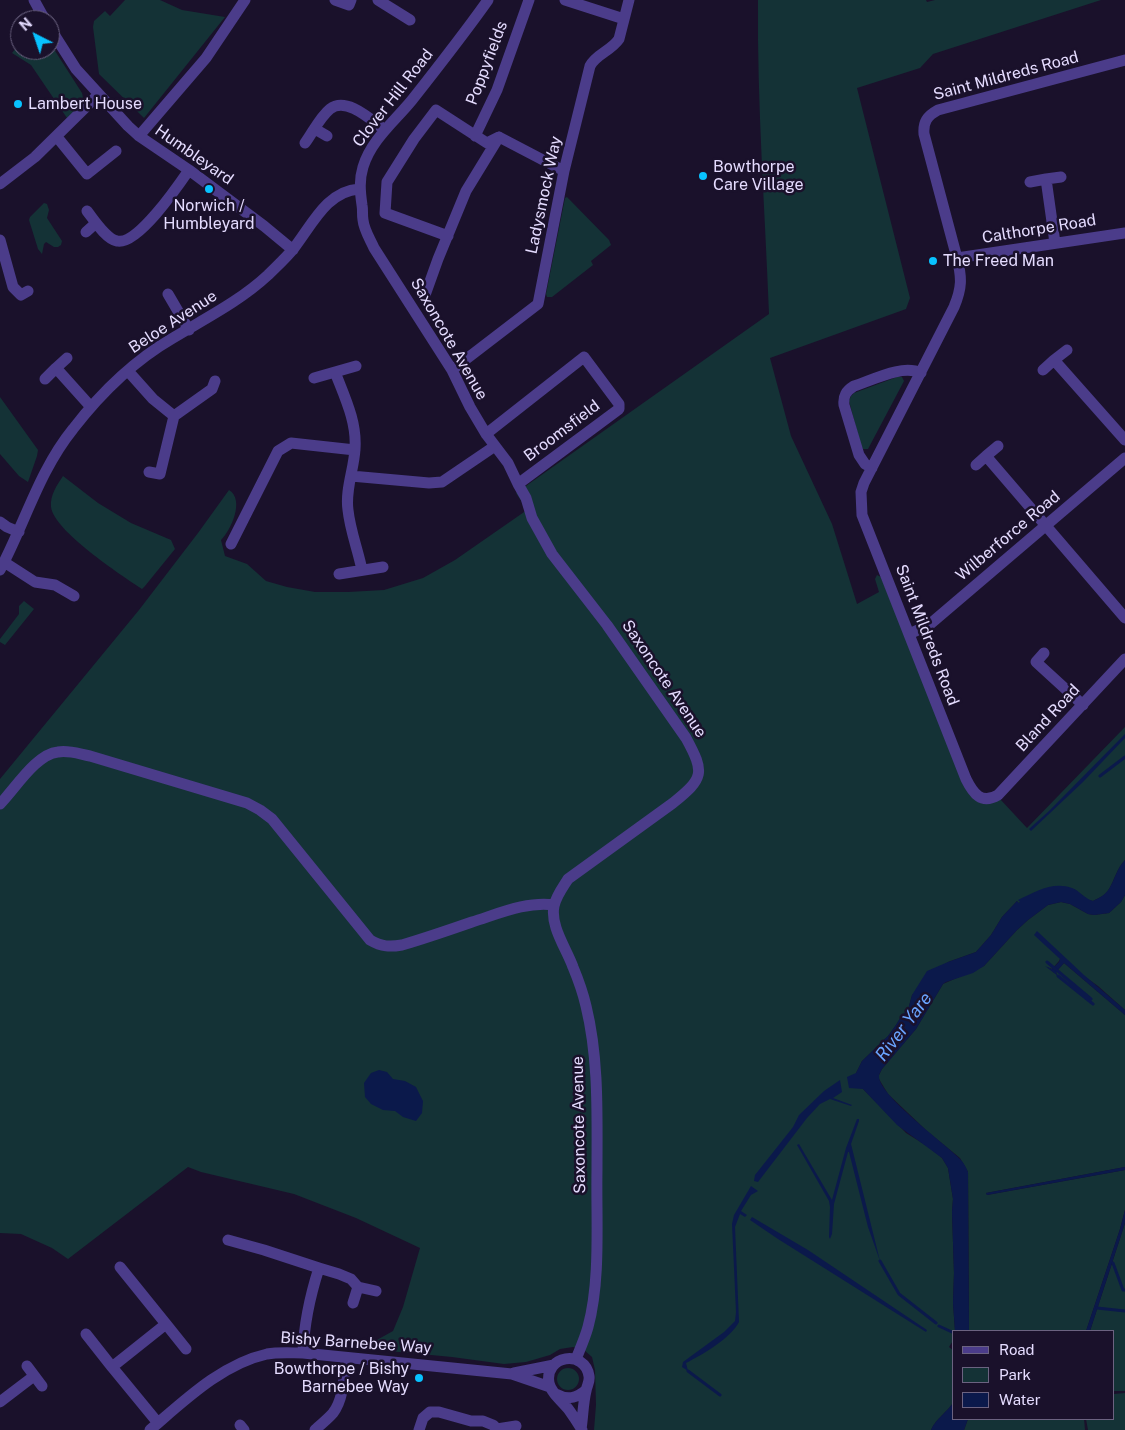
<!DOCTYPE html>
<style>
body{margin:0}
#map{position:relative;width:1125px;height:1430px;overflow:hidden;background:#1a112b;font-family:"Public Sans",sans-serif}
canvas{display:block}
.legend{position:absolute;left:952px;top:1330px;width:162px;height:90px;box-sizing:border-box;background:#1a112b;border:1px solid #6b6280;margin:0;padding:6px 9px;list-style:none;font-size:15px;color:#e5dcff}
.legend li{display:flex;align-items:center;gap:10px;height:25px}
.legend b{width:25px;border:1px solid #6b6280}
.north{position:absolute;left:10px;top:10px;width:50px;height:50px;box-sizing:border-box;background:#1a112b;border:1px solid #6b6280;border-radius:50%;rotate:319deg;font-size:14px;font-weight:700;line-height:20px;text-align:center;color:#e5dcff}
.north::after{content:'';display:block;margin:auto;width:18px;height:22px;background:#08c2ff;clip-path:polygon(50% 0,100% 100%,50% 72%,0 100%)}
</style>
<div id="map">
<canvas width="1125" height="1430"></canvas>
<ul class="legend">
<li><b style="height:6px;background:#4b3c8a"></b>Road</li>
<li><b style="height:14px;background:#143236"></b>Park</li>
<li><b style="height:14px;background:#0b194b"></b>Water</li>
</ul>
<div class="north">N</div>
</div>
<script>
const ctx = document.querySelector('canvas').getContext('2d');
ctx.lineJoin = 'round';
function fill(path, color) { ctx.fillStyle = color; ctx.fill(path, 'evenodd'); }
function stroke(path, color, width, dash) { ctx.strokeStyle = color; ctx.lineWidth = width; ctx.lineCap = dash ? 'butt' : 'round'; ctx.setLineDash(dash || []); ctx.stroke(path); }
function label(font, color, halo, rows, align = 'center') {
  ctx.font = font + ' "Public Sans",sans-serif'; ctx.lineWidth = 5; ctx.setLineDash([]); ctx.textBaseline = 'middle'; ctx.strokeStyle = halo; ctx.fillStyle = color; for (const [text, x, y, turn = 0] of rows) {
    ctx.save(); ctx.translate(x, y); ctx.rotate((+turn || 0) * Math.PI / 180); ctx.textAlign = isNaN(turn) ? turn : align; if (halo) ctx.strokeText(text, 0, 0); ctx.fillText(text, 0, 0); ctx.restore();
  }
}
fill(new Path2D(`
 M125,0H160L182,10L225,17L144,118L99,74L93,27L94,21L105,11L110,16Z
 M758,0H926L927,2L935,0H1101L933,54L920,68L857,88L910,298L906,309L770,358L791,436L832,524L857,604L879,592L875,579L877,575L881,577L966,789L1000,799L1027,828L1125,727V860C1117,868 1115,879 1109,889C1106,895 1099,898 1093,901L1088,900L1074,889L1018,903L1017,901L1002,917L991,935L976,952L948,962L912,995L908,1010L902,1015L896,1025L888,1036L862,1061L856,1073L863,1089L906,1133L927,1146L942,1158L948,1168L953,1199L952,1212L954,1273L953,1303L955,1331H954V1339L949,1347L954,1351V1401C948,1412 936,1418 931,1430H594L596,1405L595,1370L592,1357L584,1350L573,1347L560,1349L550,1355L526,1362L504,1364L452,1357L368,1349L366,1346L393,1331L403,1307L420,1248L356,1218L294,1194L201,1172L188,1167L68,1259L52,1248L21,1234L0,1233V779L139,610L198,533L229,490C245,500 231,530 221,540L225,556L247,564L266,581L287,587L315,592H348L384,590L423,578L455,560L527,510L516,493L769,314C765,209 757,105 758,0Z
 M20,43V50H50V43L82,93C86,105 75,111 67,118L31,65L12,53Z
 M567,197L609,240L611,245L591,261L593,265L552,297H547L546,294L565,198Z
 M44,203L47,204L49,210L47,218L62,241L61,245L58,247H54L46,242L44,244L42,254L38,249L29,220L30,217Z
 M897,377H902L904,381L868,449H863L861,446L849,401L851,396L854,393Z
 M0,397L38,450L37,456L28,482L19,476L0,454Z
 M63,476L98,503L131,523L171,540L175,549L145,586L142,589C121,575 54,531 51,507C50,495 57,485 63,476Z
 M24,601L34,609L5,645L0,642V639L19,614V606Z
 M1125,895V1010L1098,986L1060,959L1059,961L1052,969L1047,967L1057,975L1056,972L1064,963L1125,1015V1167L986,1193L987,1195L1125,1170V1210L1120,1229L1086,1331H969L968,1172L960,1158L927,1131L888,1094L879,1079V1075L882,1069L916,1029L943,984L984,966L1017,930L1028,920L1048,905L1061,902L1070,904L1088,914L1094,915L1109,913L1121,902Z
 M1125,1223V1391H1114V1331H1090Z
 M557 1379a11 11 0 1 1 22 0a11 11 0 1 1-22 0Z
 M1125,1393V1430H1088L1086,1419H1114V1394Z
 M968,1419H1084L1085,1430H964Z`), '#143236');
fill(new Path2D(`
 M1125,734V738L1083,782L1031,831L1029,829L1049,811Z
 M1125,860V895L1121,902L1109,913L1094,915L1088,914L1070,904L1061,902L1048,905L1028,920L1017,930L984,966L973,973L946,982L943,984L916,1029L882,1069C881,1071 879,1074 879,1076C878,1095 946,1144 960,1159C964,1163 966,1167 968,1172L969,1331H955L953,1303L954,1273L952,1212L953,1199L948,1168L942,1158L897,1125L863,1089L849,1088L847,1077L856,1073L862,1061L888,1036L896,1025L902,1015L908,1010L912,995L927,971L948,962L976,952L991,935L1002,917L1017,901L1019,903L1020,902L1018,900C1035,892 1053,881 1072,888C1080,891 1085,899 1093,901C1099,898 1105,895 1109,889C1115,879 1117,868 1125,860Z
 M1037,931L1084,975L1125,1010V1015L1064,963L1056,972L1058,976L1045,966L1052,969L1059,962L1060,959L1034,935Z
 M379,1070L387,1072L393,1079L405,1081L416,1087L423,1101L422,1113L416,1121L403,1117L395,1111L383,1110L371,1104L365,1097L364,1083L371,1073Z
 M840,1080L842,1092L833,1098L852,1105L851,1106L830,1099L820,1104L807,1118L758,1182L754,1181L755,1175L793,1127L799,1115L824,1091Z
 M857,1119H859V1121L851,1144L880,1261L868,1227L849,1152H848L834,1204L832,1234L830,1239L829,1237L830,1207L829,1201L797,1145L799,1144L832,1200L846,1148Z
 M1125,1167V1170L987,1195L986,1193Z
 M751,1186L758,1191L751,1195L741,1211L747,1215L745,1217L740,1214L735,1227L739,1322C731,1338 702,1355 686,1363L688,1371L682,1367L683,1362L724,1332L735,1321L736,1312L732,1224L734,1215Z
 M1125,1210V1223L1090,1331H1086L1120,1229Z
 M752,1217L808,1250L927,1330L926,1332L778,1239L750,1220Z
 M954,1401V1419H968L964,1430H931C936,1418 948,1412 954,1401Z`), '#0b194b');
stroke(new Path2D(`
 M1100,776L1125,757
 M1047,962L1091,999
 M1058,976L1093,1004
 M880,1261L899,1294L936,1323
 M1113,1263L1123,1290H1125
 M1097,1308L1125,1311
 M939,1326L954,1333
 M688,1371L720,1395`), '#0b194b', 3);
stroke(new Path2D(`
 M34,0L45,20
 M335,0L349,5L351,0
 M378,0L410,20
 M488,0C464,34 438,67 412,100C395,121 371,140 363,167C359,180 360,191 362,205C363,210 362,215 363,220C364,230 370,239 374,248L452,370L470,407L486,434L508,463L518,484L526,498L532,518L552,554L607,625L686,738C705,773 704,778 673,803L568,879C563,887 556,896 554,906C550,926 566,948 573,967C578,979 583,993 586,1006C599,1059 597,1115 597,1169C596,1219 601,1279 588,1327C585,1338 580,1349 576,1359
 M565,0L624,19
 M50,28L76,69L128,126L139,136L189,170L264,226L293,250
 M1125,60L938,110C927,116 923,122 924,134L957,258C962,278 962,288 954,307L864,483L861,492L862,515L966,779C973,793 981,805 998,795L1125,659
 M315,129L327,136
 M139,136L206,58L245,0
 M475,136L497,90L529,0
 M57,137L87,174L116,151
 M305,143C313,132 320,117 330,109C347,96 372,121 385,130
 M1046,179L1061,177
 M1030,182L1046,179L1055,243
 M0,184L35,157L99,94
 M87,211C94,220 106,239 117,241C137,246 178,186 189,170
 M86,232L96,223
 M448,236L385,213L387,182L414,139L436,110L487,143L499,137L564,171
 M0,240L13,287L21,295L28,291
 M957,258L1125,233
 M168,294L189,330
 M424,298L438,259L466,191L499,137
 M1067,350L1054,360L1125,440
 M67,358L56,368L91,407
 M356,366L335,372C345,398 357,422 355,449C354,469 345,490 348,510C350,530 358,550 362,570
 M452,370L538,304L564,171L590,66C596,54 611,51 619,39L629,0
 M1043,370L1054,360
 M128,371L153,399L174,416L212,389L215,381
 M314,378L335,372
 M45,379L56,368
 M486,434L584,357L619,404V409L615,412L518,484
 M998,446L986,456L1125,618
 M976,465L986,456
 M872,468L865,464L859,455L844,405C843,396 846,391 854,386C873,380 902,364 921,373
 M149,472L160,474L174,416
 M351,476L429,483L442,482L495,446
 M0,522L7,527L19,532
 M231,544L278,451L291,443L355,450
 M4,562L35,582L55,585L74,596
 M0,570C25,523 39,471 73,429C100,394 135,360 173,338C206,318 240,301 268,275C277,266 287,257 294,248C312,225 327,191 359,189
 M339,574L383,567
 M909,634L929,625L1125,458
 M1044,653L1036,662L1083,705
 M0,804C15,789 36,754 58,752C69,750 79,754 90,756L247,803L260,810L272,819L370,940C382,947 390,947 402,945C426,938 449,930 472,922C498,914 527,901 554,905
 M228,1240L264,1250L319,1268C310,1296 304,1323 303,1353
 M120,1267L166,1324L112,1367L158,1423
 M319,1268L339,1274L351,1279L358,1287L376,1291
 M353,1303L358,1287
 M166,1324L186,1349
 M86,1334L112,1367
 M27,1366L42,1386
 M514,1373L554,1365
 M556,1394C567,1400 576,1399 586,1390
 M0,1402L34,1376
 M240,1425L244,1430
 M581,1429C583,1417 583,1403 586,1391C587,1385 590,1382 589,1376C585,1349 544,1355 549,1383C551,1393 563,1402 569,1410C574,1417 578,1423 582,1430
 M150,1430C185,1400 222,1364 267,1354C278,1352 291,1353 303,1353L512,1374L550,1387
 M315,1430C321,1424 328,1419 333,1413C344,1399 344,1375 346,1358
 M419,1430L423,1418L430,1412H439L471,1421H483L493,1425L497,1429L516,1426`), '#4b3c8a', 11);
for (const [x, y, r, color] of [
 [18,104,5,"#08c2ff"],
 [703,176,5,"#08c2ff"],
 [209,189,5,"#08c2ff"],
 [933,261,5,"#08c2ff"],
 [419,1378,5,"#08c2ff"]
]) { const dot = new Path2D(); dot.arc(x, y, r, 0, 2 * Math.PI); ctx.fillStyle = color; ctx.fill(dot); stroke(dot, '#1a112b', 2); }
label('16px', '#e5dcff', '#1a112b', [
 ["Poppyfields",487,63,-69],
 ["Saint Mildreds Road",1006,76,-15],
 ["Clover Hill Road",393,98,-52],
 ["Humbleyard",194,155,35],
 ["Ladysmock Way",544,195,-78],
 ["Calthorpe Road",1039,229,-9],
 ["Beloe Avenue",173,322,-33],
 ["Saxoncote Avenue",449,339,60],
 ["Broomsfield",562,431,-37],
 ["Wilberforce Road",1008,536,-40],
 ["Saint Mildreds Road",927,635,69],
 ["Saxoncote Avenue",664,679,56],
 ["Bland Road",1048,718,-47],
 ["Saxoncote Avenue",579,1125,-91],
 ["Bishy Barnebee Way",356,1343,4]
]);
label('16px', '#e5dcff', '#1a112b', [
 ["Lambert House",28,104],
 ["Bowthorpe",713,167],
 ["Care Village",713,185],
 ["Norwich /",209,206,"center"],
 ["Humbleyard",209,224,"center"],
 ["The Freed Man",943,261],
 ["Bowthorpe / Bishy",409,1369,"right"],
 ["Barnebee Way",409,1387,"right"]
], 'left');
label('italic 18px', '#6aa4ff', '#1a112b', [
 ["River Yare",904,1027,-53]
]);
</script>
